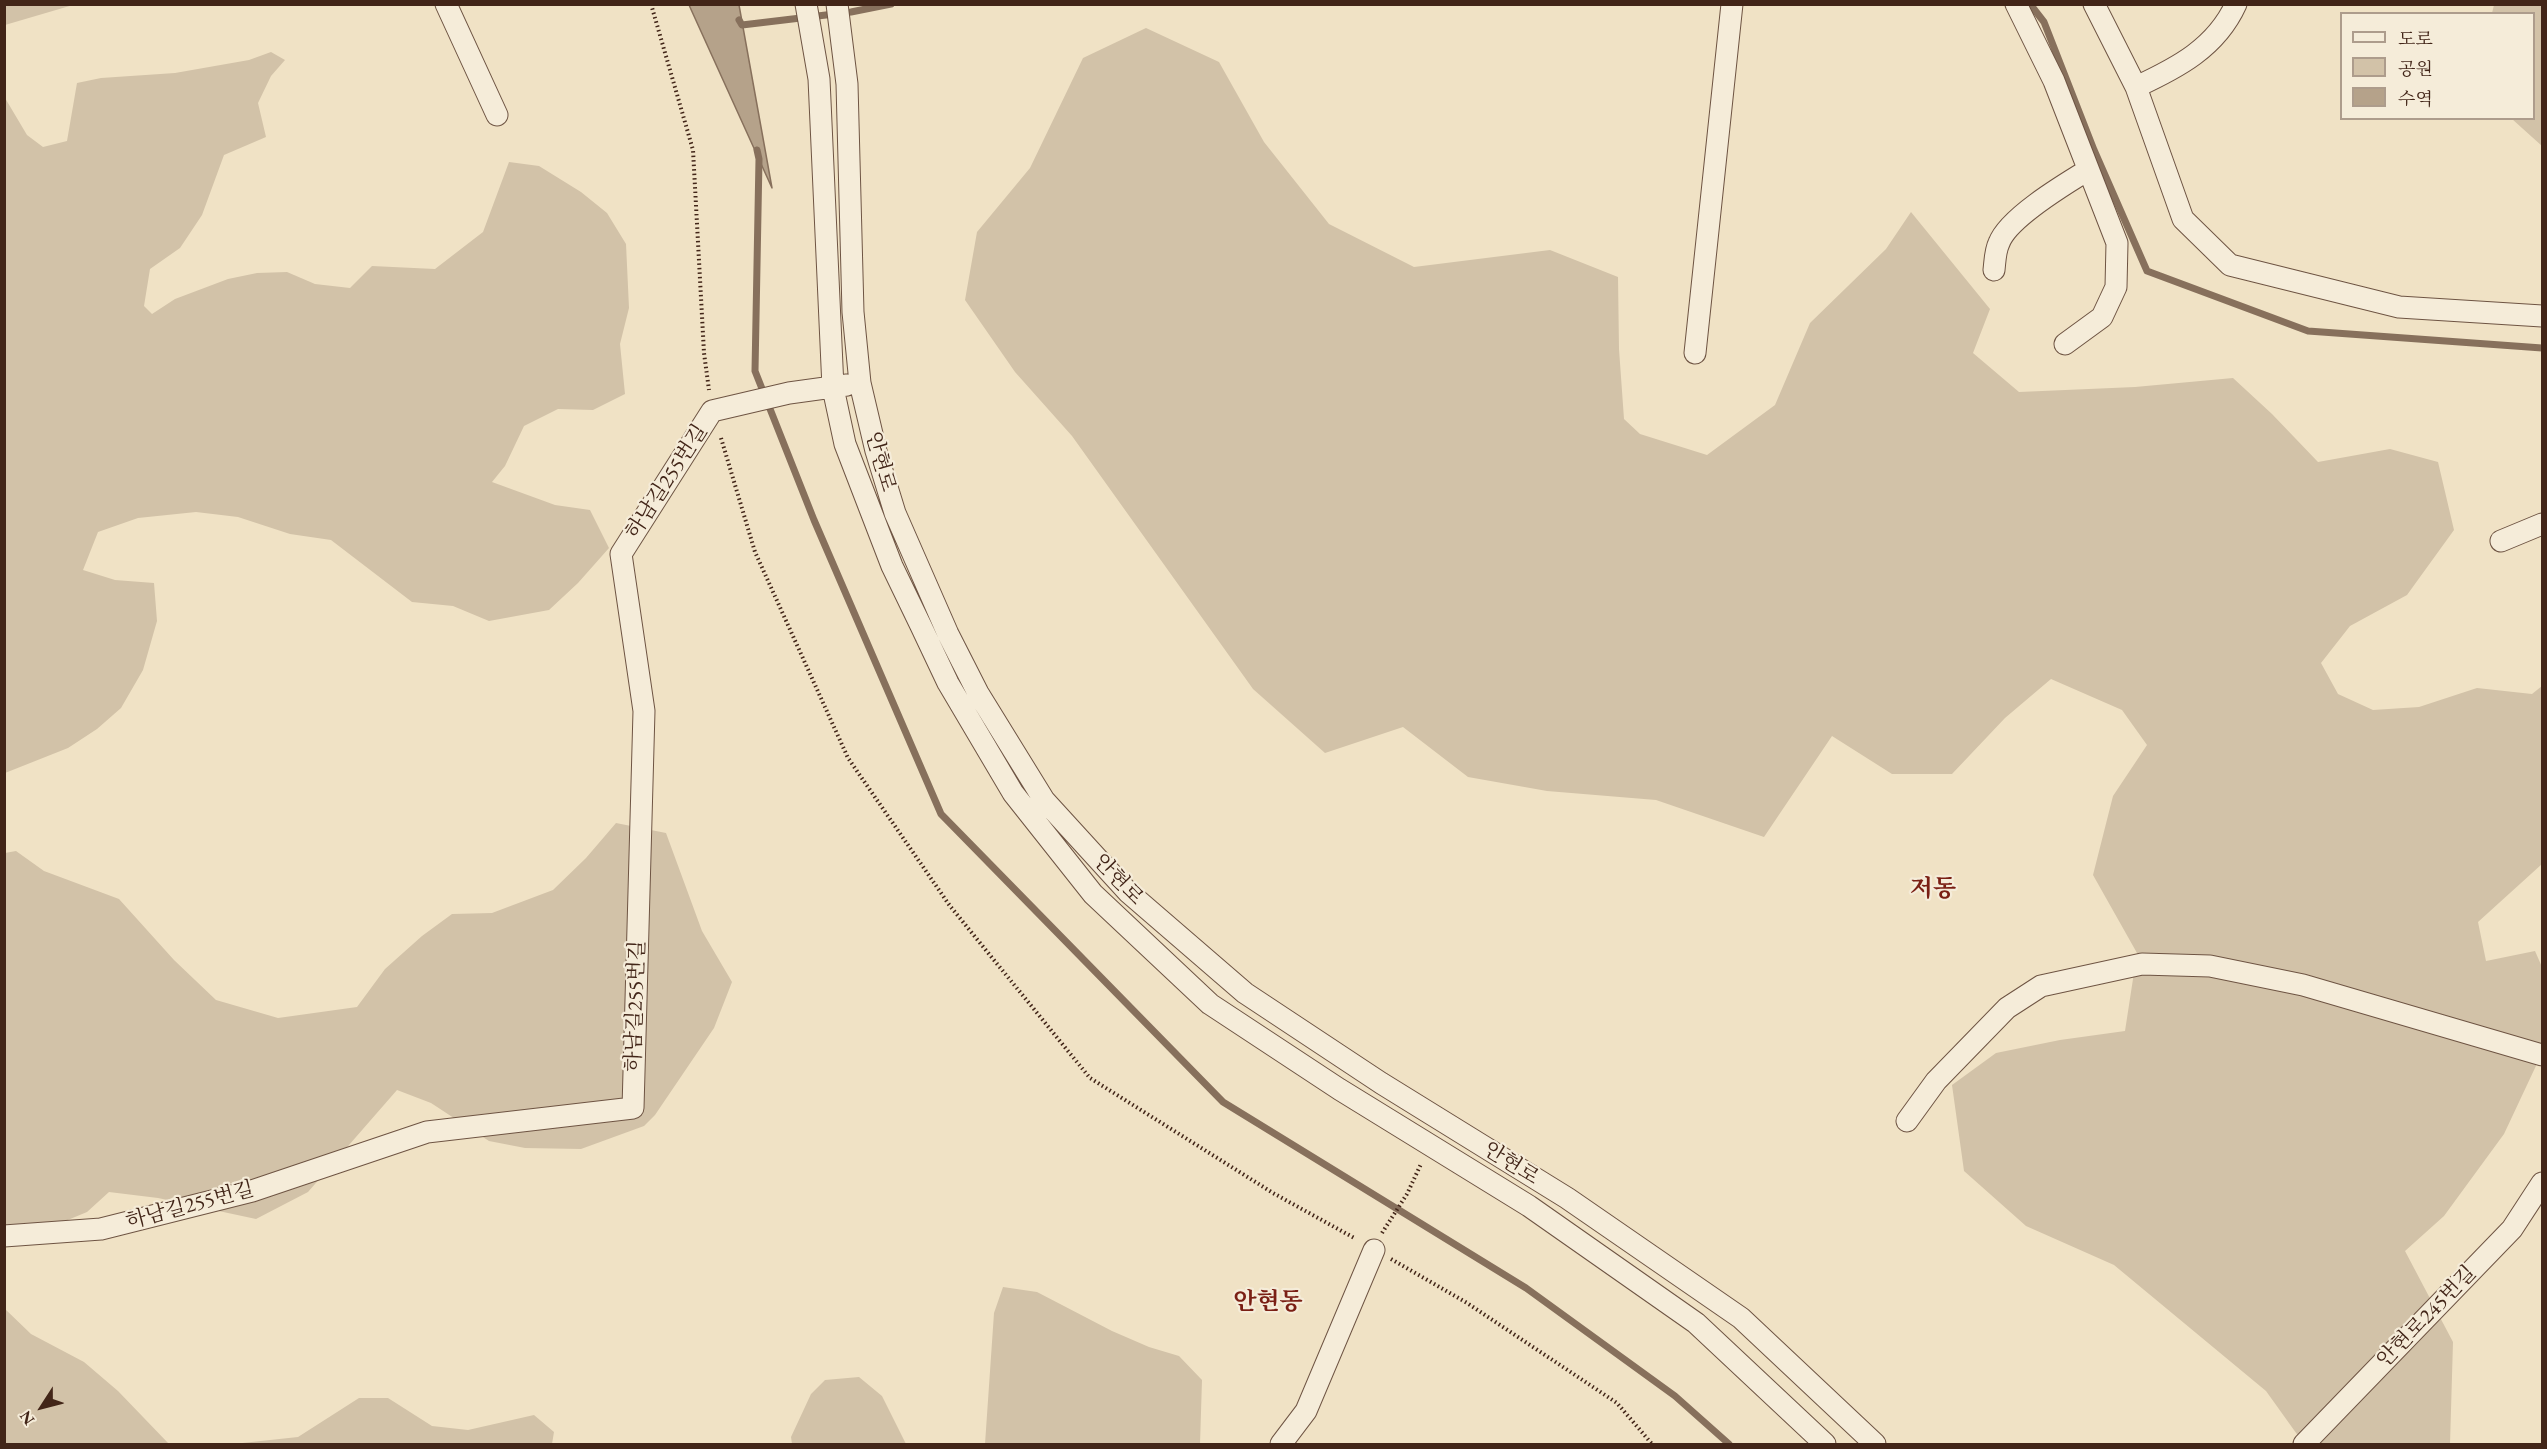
<!DOCTYPE html>
<meta charset="utf-8">
<style>
body{margin:0}
#map{position:relative;width:2547px;height:1449px;overflow:hidden;background:#f0e2c5;font-family:"EB Garamond","Noto Serif KR",serif}
canvas{display:block}
.frame{position:absolute;inset:0;border:6px solid #422518;pointer-events:none}
.legend{position:absolute;left:2340px;top:12px;width:195px;height:108px;box-sizing:border-box;background:#f5ecd9;border:2px solid #ad9c8c;margin:0;padding:8px 10px;list-style:none;font-size:18px;color:#422518}
.legend li{display:flex;align-items:center;gap:12px;height:30px}
.legend b{width:30px;border:2px solid #ad9c8c}
.north{position:absolute;left:12px;top:1377px;width:60px;height:60px;-webkit-text-stroke:4px #f5ecd9;paint-order:stroke;rotate:234deg;font-size:16px;font-weight:700;line-height:24px;text-align:center;color:#422518}
.north::after{content:'';display:block;margin:auto;width:21px;height:27px;background:#422518;clip-path:polygon(50% 0,100% 100%,50% 72%,0 100%)}
</style>
<div id="map">
<canvas width="2547" height="1449"></canvas>
<div class="frame"></div>
<ul class="legend">
<li><b style="height:8px;background:#f5ecd9"></b>도로</li>
<li><b style="height:16px;background:#d2c2a8"></b>공원</li>
<li><b style="height:16px;background:#b5a28a"></b>수역</li>
</ul>
<div class="north">N</div>
</div>
<script>
const ctx = document.querySelector('canvas').getContext('2d');
ctx.lineJoin = 'round';
function fill(path, color) { ctx.fillStyle = color; ctx.fill(path, 'evenodd'); }
function stroke(path, color, width, dash) { ctx.strokeStyle = color; ctx.lineWidth = width; ctx.lineCap = dash ? 'butt' : 'round'; ctx.setLineDash(dash || []); ctx.stroke(path); }
function label(font, color, halo, rows, align = 'center') {
  ctx.font = font + ' "EB Garamond","Noto Serif KR",serif'; ctx.lineWidth = 4.5; ctx.setLineDash([]); ctx.textBaseline = 'middle'; ctx.strokeStyle = halo; ctx.fillStyle = color; for (const [text, x, y, turn = 0] of rows) {
    ctx.save(); ctx.translate(x, y); ctx.rotate((+turn || 0) * Math.PI / 180); ctx.textAlign = isNaN(turn) ? turn : align; if (halo) ctx.strokeText(text, 0, 0); ctx.fillText(text, 0, 0); ctx.restore();
  }
}
fill(new Path2D(`
 M5,4H73V5L5,25Z
 M2494,5H2542V146L2512,119L2534,118V14L2492,13Z
 M1146,28L1219,62L1264,142L1329,224L1414,267L1550,250L1618,277L1619,349L1624,419L1640,434L1707,455L1775,405L1810,323L1886,249L1911,212L1990,309L1973,353L2019,392L2135,387L2233,378L2272,414L2318,462L2390,449L2438,462L2454,530L2407,595L2350,626L2321,663L2338,694L2373,710L2419,707L2477,688L2532,694L2542,686V864L2478,922L2486,961L2535,951L2542,967V1053L2504,1134L2444,1216L2405,1251L2453,1342L2450,1444H2304L2266,1391L2114,1265L2026,1226L1964,1171L1952,1085L1996,1053L2060,1040L2125,1031L2137,953L2093,875L2113,796L2147,745L2122,710L2051,679L2005,718L1952,774H1892L1832,736L1764,837L1656,800L1547,791L1468,777L1403,727L1325,753L1253,689L1072,436L1015,372L965,300L977,232L1030,168L1083,58Z
 M271,52L285,60L271,76L258,103L266,137L224,155L202,215L180,248L150,269L144,306L152,314L175,299L228,279L257,273L287,272L315,284L350,288L372,266L435,269L483,232L509,162L539,166L581,192L607,213L626,244L629,308L620,344L625,394L593,410L558,409L524,426L505,466L492,482L555,505L590,510L609,548L578,583L549,610L489,621L453,606L412,602L331,540L290,534L238,517L196,512L138,518L98,532L83,570L115,580L154,583L157,621L143,670L121,708L97,729L68,748L5,773V98L27,135L43,147L67,141L77,83L101,78L175,73L249,60Z
 M616,823L666,833L702,931L732,982L714,1028L655,1115L644,1126L581,1149L525,1148L489,1141L431,1103L397,1090L308,1192L256,1219L158,1198L109,1192L87,1212L5,1246V853L16,851L44,871L119,899L174,960L216,1000L278,1018L357,1007L385,969L422,936L452,914L492,913L553,890L586,858Z
 M1003,1287L1037,1292L1112,1331L1149,1347L1179,1356L1202,1380L1200,1444H985L994,1313Z
 M4,1308L31,1334L84,1362L118,1391L169,1444H5Z
 M859,1377L882,1396L906,1444H792L791,1437L811,1394L825,1380Z
 M359,1398H388L432,1426L468,1430L534,1415L554,1432L552,1444H233L298,1437Z`), '#d2c2a8');
const water = new Path2D(`
 M689,5H739L772,188Z`);
fill(water, '#b5a28a');
stroke(water, '#87705c', 1.5);
stroke(new Path2D(`
 M2030,4L2044,22L2094,150L2147,271L2308,331L2542,348
 M739,20L742,25L851,12L891,4
 M757,150L759,159L755,371L814,520L941,814L1223,1102L1526,1288L1675,1396L1729,1444`), '#87705c', 7);
const minor = new Path2D(`
 M446,4L497,115
 M806,4L819,79L833,388L845,444L892,566L921,626L948,683L1013,793L1093,894L1210,1004L1339,1089L1529,1206L1696,1323L1825,1444
 M837,4L847,84L853,312L860,383L876,451L895,513L948,634L978,693L1044,800L1128,892L1245,993L1381,1083L1567,1198L1741,1318L1875,1444
 M2016,4L2054,81L2117,243L2116,287L2102,317L2065,344
 M2094,4L2136,87L2183,219L2230,265L2399,307L2542,316
 M2136,87C2177,68 2216,48 2236,4
 M1994,270C1995,262 1995,251 1999,243C2008,218 2065,184 2088,170
 M1695,353L1732,4
 M2501,541L2542,524
 M1907,1121L1936,1081L2007,1008L2041,986L2142,964L2210,966L2303,985L2542,1055
 M4,1236L101,1229L252,1191L427,1132L633,1108L644,711L621,554L712,411L789,393L847,385
 M1281,1444L1306,1411L1374,1250
 M2304,1444L2512,1229L2542,1183`);
stroke(minor, '#6e5443', 23);
stroke(new Path2D(`
 M651,4L693,150L704,353L709,390
 M721,438L755,552L848,758L950,906L1090,1078L1273,1193L1356,1239
 M1382,1233L1407,1194L1421,1164
 M1391,1259L1467,1303L1617,1403L1652,1444`), '#422518', 4, [1.5, 3]);
stroke(minor, '#f5ecd9', 21);
label('21px', '#422518', '#f5ecd9', [
 ["안현로",880,462,74],
 ["하남길255번길",667,482,-57],
 ["안현로",1118,880,46],
 ["하남길255번길",636,1006,-88],
 ["안현로",1511,1164,32],
 ["하남길255번길",190,1206,-15],
 ["안현로245번길",2427,1317,-46]
]);
label('bold 24px', '#7a1f14', '#f5ecd9', [
 ["저동",1933,889],
 ["안현동",1268,1302]
]);
</script>
